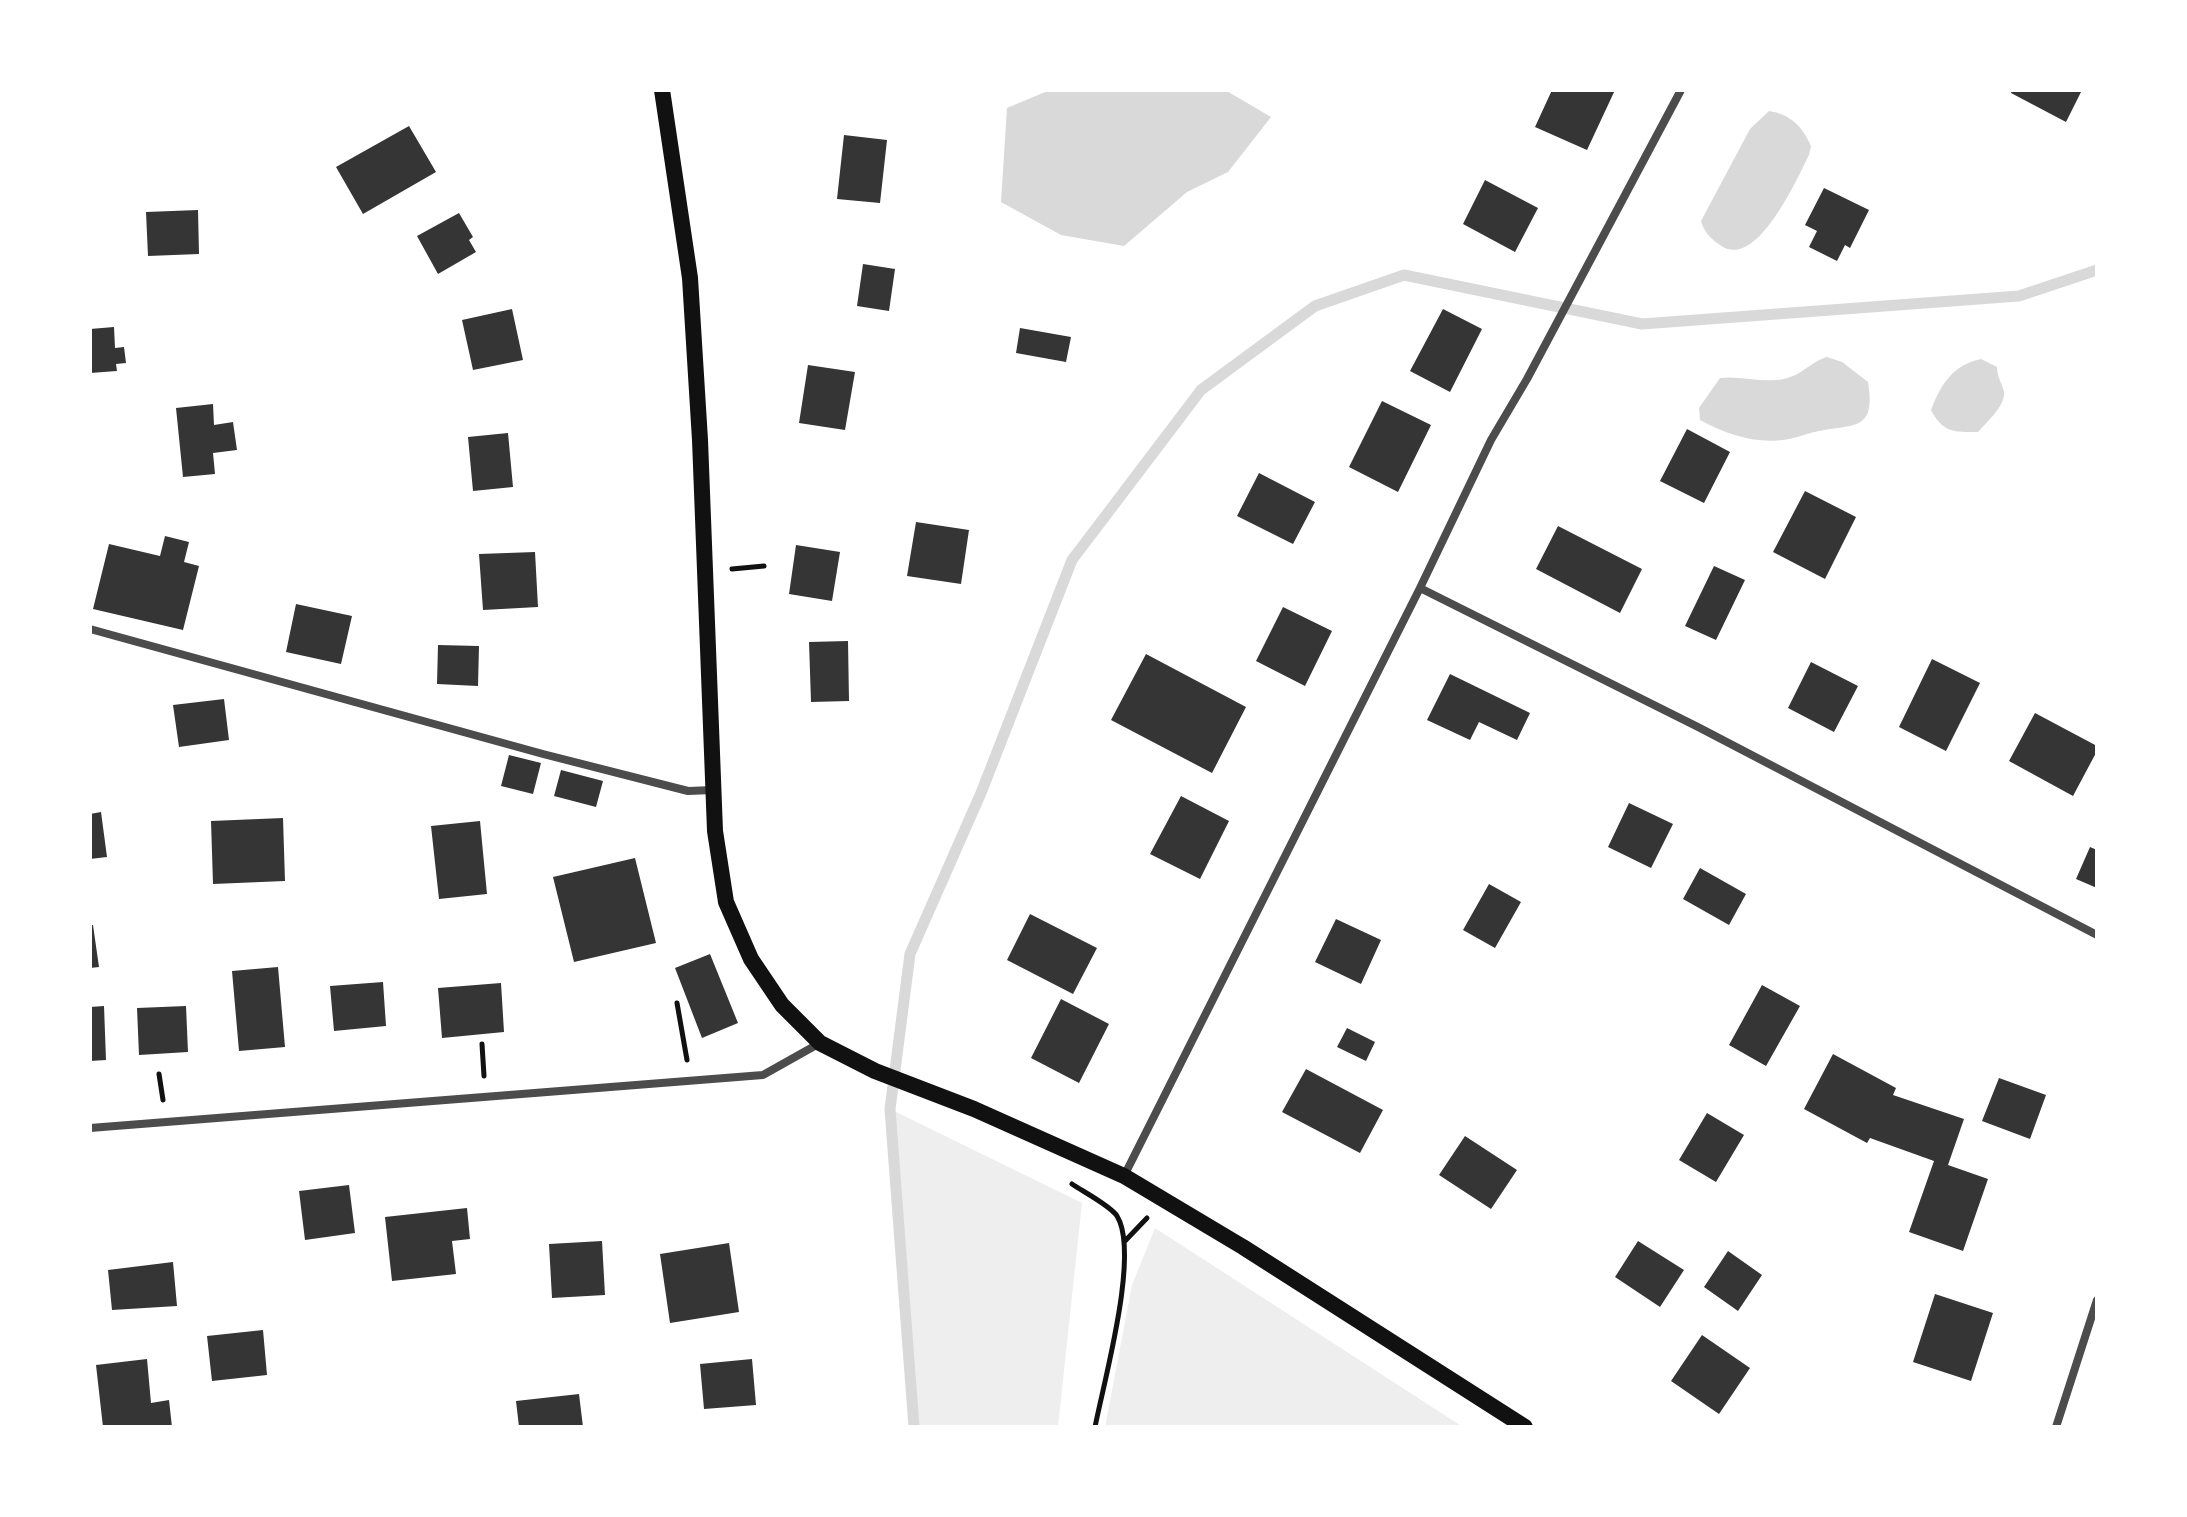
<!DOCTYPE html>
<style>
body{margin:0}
#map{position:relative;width:2187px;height:1517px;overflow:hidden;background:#fff;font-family:"Space Grotesk",sans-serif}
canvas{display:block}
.frame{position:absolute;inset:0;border:92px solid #fff;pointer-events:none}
</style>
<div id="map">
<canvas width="2187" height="1517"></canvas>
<div class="frame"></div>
</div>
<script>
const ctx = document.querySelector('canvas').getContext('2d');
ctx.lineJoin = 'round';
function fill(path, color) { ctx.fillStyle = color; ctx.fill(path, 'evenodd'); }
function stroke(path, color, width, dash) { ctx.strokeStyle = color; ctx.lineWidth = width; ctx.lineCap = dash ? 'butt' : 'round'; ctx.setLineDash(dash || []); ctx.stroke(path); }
fill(new Path2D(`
 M890,1109L1082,1203L1058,1427H915Z
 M1155,1228L1463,1427H1105L1132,1285Z`), '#eee');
fill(new Path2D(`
 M1050,90H1225L1271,117L1228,172L1187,192L1124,246L1061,235L1001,202L1007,108Z
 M1769,111C1790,114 1803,127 1811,146L1809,155C1797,179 1756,272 1720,245C1711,239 1704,232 1701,221L1750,129Z
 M1827,357L1842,362L1868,382C1876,431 1855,424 1819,431C1808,433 1799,437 1789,439C1758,445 1727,435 1700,420L1699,408L1720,378C1744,375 1770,386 1793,376C1805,371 1813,361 1827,357Z
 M1981,359L1997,367C1997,377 2002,383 2004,392C2006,405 1986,423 1978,432C1954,432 1943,433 1931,410C1941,384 1953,365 1981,359Z`), '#d9d9d9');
stroke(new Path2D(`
 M914,1427L890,1109L910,954L981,793L1072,560L1201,390L1315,306L1404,275L1642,324L2019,296L2097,270`), '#d9d9d9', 11);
fill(new Path2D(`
 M1552,90H1615L1587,150L1535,127Z
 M2012,90H2082L2066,122L2011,93Z
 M409,126L436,172L363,214L336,167Z
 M844,135L887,140L880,203L837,199Z
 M1485,180L1538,208L1515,252L1463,224Z
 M1824,188L1869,210L1850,248L1845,245L1837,261L1809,247L1817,231L1805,225Z
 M198,210L199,254L148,256L146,212Z
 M459,213L473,237L469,240L476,252L438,274L417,236Z
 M863,264L895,269L889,311L857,306Z
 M512,309L523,360L473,370L462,320Z
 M1443,309L1482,329L1450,392L1410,371Z
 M114,327L115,348L124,347L126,363L116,364L117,371L90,373V329Z
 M1020,328L1071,337L1066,362L1016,353Z
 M808,365L855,372L845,430L799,423Z
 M1382,401L1431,425L1398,492L1349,467Z
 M213,404L214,425L233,422L237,450L213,453L215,474L183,477L176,408Z
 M1687,429L1730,452L1704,503L1660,481Z
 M508,433L513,487L473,491L468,437Z
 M1259,473L1315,502L1293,544L1237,516Z
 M1805,491L1856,517L1825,579L1773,552Z
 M916,522L969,530L961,584L907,576Z
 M1558,526L1642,569L1620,613L1536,569Z
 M165,536L189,542L184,562L199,566L183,630L93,609L109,544L160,556Z
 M796,545L840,552L832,601L789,594Z
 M535,552L538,607L483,610L479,554Z
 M1714,566L1745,580L1716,640L1685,626Z
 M296,604L352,616L341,664L286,652Z
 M1283,607L1332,631L1305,686L1256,661Z
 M848,641L849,701L811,702L809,642Z
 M438,645L479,646L478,686L437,684Z
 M1146,654L1246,707L1212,773L1111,720Z
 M1932,659L1980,683L1946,751L1899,727Z
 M1811,662L1858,686L1834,732L1788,708Z
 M1450,674L1530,713L1517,740L1479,722L1470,740L1427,720Z
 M224,699L229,740L179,747L173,705Z
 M2035,713L2097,746V751L2073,796L2009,761Z
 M509,755L541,763L533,794L501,786Z
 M561,770L603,781L596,807L554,796Z
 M1181,796L1229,821L1200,879L1150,854Z
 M1629,803L1673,824L1651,868L1608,847Z
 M101,812L107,857L90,859V814Z
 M283,818L285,881L213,884L211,821Z
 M480,821L487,894L439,899L431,826Z
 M2090,847L2097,850V888L2076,879Z
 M635,858L656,943L574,962L553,877Z
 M1700,868L1746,894L1729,925L1683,899Z
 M1489,884L1521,902L1495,948L1463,930Z
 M1030,914L1097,948L1073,994L1007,960Z
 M1336,919L1381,940L1361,984L1315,962Z
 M90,925H93L99,967L90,968Z
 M710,954L738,1023L702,1038L675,968Z
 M278,967L285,1047L239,1051L232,971Z
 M383,982L386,1026L334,1031L330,986Z
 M501,983L504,1032L442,1038L438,988Z
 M1762,985L1800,1006L1766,1066L1729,1045Z
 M1061,999L1109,1024L1079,1083L1031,1058Z
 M104,1006L106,1060L90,1061V1007Z
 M186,1006L188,1052L139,1055L137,1008Z
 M1347,1028L1375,1042L1366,1061L1337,1047Z
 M1833,1054L1896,1088L1893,1095L1964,1119L1948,1165L1988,1179L1963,1251L1909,1232L1934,1161L1870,1138L1867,1143L1804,1109Z
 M1306,1069L1383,1110L1360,1153L1282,1112Z
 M1999,1078L2046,1095L2030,1139L1982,1121Z
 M1707,1113L1744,1135L1716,1182L1679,1160Z
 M1465,1136L1517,1170L1491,1209L1439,1175Z
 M349,1185L355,1233L305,1240L299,1191Z
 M467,1208L470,1239L452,1241L456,1274L392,1281L385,1217Z
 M602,1241L605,1295L552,1298L549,1244Z
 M1638,1241L1684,1270L1660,1307L1615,1277Z
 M729,1243L739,1312L670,1323L660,1254Z
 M1728,1251L1762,1275L1738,1311L1704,1287Z
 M173,1262L177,1306L112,1310L108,1270Z
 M1935,1294L1993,1313L1971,1381L1913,1362Z
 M263,1330L267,1375L212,1381L207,1336Z
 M1702,1335L1750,1368L1719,1414L1671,1381Z
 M147,1359L151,1403L169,1400L172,1427H103L96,1365Z
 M752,1359L756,1405L704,1409L700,1364Z
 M579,1394L583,1427H519L516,1401Z`), '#353535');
stroke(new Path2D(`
 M732,569L764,566
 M677,1003L687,1060
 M482,1044L484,1076
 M159,1074L163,1100
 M1072,1184C1082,1191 1111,1206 1117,1216C1140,1253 1104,1381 1095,1427
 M1125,1241L1147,1218`), '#111', 5);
stroke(new Path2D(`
 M1420,588L1698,727L2097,935
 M90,629L543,754L688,791L713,790
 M90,1128L763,1075L820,1043
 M1124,1176L1420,588L1491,440L1527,379L1681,90
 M2056,1427L2097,1300`), '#4c4c4c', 8);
stroke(new Path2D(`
 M662,90L690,278L700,440L715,831L726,902L751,959L782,1005L820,1043L875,1071L974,1109L1124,1176L1243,1247L1525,1427`), '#111', 16);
</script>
